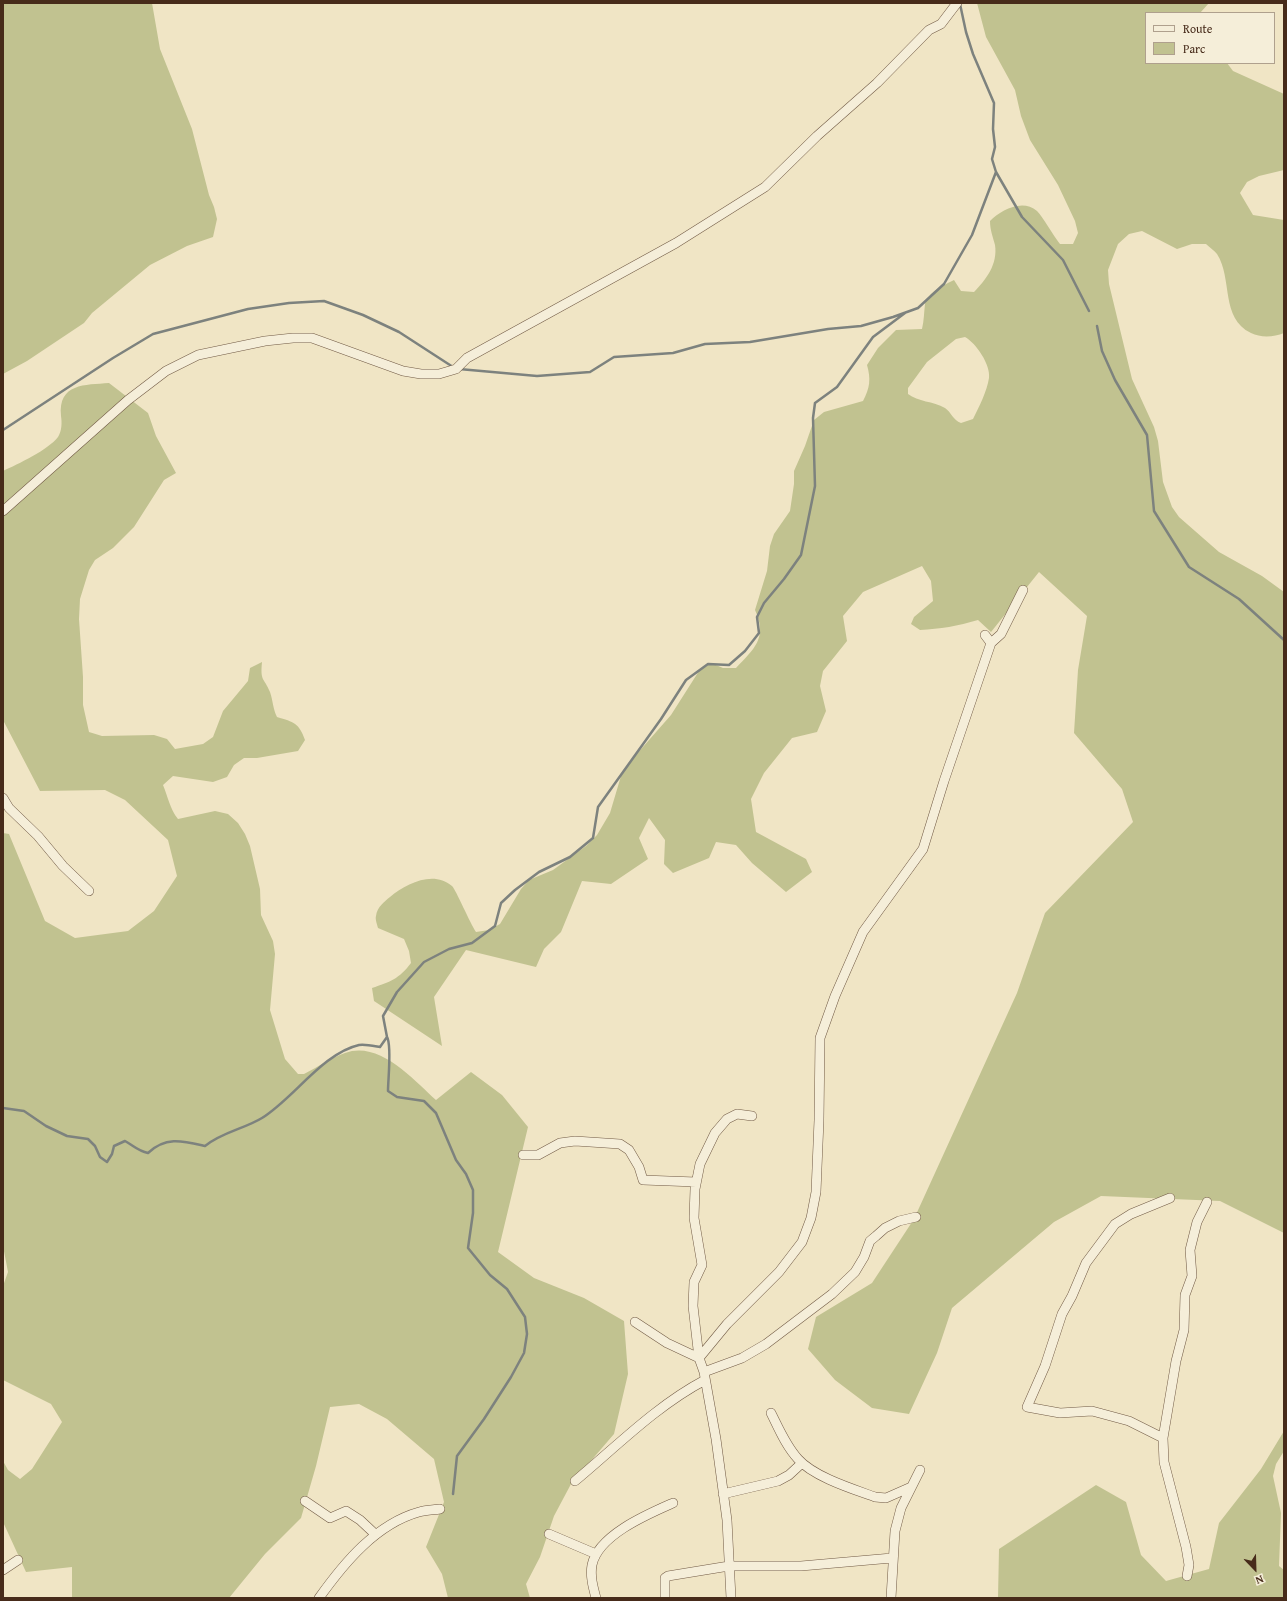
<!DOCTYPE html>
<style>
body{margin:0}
#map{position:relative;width:1287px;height:1601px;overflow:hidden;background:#f0e5c5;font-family:"Gentium Book Plus",serif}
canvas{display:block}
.frame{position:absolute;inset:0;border:4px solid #472b1a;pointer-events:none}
.legend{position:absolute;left:1145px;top:12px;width:130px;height:52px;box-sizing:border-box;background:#f5eed9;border:1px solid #afa08d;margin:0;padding:5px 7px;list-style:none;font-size:12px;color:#472b1a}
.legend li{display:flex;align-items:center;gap:8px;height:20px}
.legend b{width:20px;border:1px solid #afa08d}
.north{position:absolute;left:1235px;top:1549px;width:40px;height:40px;-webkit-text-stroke:3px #f5eed9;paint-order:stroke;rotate:157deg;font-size:11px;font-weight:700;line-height:16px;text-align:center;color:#472b1a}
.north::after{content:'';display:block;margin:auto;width:14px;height:18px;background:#472b1a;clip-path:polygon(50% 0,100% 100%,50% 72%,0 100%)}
</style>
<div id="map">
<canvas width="1287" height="1601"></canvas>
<div class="frame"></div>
<ul class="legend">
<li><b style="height:5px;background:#f5eed9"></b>Route</li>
<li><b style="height:11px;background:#c1c290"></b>Parc</li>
</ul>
<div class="north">N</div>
</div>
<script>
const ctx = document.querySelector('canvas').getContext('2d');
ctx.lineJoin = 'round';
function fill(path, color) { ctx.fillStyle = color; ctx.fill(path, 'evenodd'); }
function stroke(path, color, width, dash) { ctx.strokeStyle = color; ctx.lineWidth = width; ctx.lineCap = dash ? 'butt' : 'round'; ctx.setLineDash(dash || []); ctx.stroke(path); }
fill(new Path2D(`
 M3,3H152L160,49L192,129L209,195L214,207L217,219L213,237L187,246L150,265L92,313L84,323L27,361L3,374Z
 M977,3H1209L1200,13H1146V63H1227L1233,71L1284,94V170L1259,176L1247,182L1240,193L1253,215L1284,220V333C1274,337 1261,338 1251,333C1220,318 1233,279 1217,254C1214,250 1209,247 1206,244H1192L1177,249L1142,231L1129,234L1118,244L1108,270L1109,284L1132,379L1154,427L1158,441L1163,482L1172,507L1179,517L1219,552L1262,576L1284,592V1233L1220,1201L1101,1196L1054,1222L952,1308L937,1353L909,1414L872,1408L835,1380L808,1349L816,1317L872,1283L914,1219L1017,993L1045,913L1133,822L1122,789L1074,733L1078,670L1087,616L1039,572L991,632L978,620C958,626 940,629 920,630L911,624L914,617L933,601L931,581L922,566L863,592L843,616L847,641L823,671L820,686L826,711L817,732L792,738L764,773L751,799L756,832L806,859L812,872L786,892L752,863L736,845L716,842L709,858L673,873L664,864L665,840L649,818L639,838L648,859L611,884L582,881L561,932L544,949L536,967L466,950L434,997L442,1046L374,1001L372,988C390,982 399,979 411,963L409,951L404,939L378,928C377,924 375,919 376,916C377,907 385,901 390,897C406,884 433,870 452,886C456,890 470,923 476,932L489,930L500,924L521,889L529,880L553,870L586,846L597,835L610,813L621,776L635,756L671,715L699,671L711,663L723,668H736C754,649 768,638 755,610L767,571L770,546L774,534L790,511L794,484V471L805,446L814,420L824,412L863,401C870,388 871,379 867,365L878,348L896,330L922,329C924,321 924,312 925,304C928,292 944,285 954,280L961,291L974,292C986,280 998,264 995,245C993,237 990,230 990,221C1000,211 1022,198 1037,211C1043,217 1053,235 1060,244H1073L1078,233L1075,221L1058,185L1030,140L1021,116L1015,90L986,37ZM965,337C976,343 991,365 989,378C987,391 979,407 973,419L961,423C953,420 951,412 945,408C933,401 918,402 908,394V388L927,362L956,339Z
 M109,383L148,413L156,436L176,473L164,480L134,527L113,548L95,560L89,570L80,599L79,619L83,677V705L89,732L102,736L154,735L167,739L175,749L203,744L213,737L223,711L248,681L250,668L262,662C260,682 264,677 270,692C273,701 273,709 277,717C294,722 299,723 305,740L298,751L257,758H244L234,765L227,777L213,782L173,776L163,785C168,797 170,809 178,819L215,811L228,814L238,823L245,834L250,846L260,889L261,915L273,941L275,954L270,1010L285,1059L298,1074H304C318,1067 331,1058 345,1053C379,1040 414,1080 436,1100L471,1072L502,1095L528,1127L498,1252L534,1278L584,1298L624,1321L628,1374L614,1434L571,1484L554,1516L540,1557L526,1584L530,1598H448L442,1574L426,1547L444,1502L434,1459L387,1419L359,1404L330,1407L316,1466L301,1518L265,1554L229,1598H72V1567L26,1572L3,1522V1461L8,1470L20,1479L32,1469L62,1422L51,1404L3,1380V1286L8,1272L3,1246V833L9,834L45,921L75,938L128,931L154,911L177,876L168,840L125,800L105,790L40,791L3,720V471C18,464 48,450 58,437C62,431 62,422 61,416C58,383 85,385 109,383Z
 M1284,1431V1451L1276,1464L1273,1476L1281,1513L1279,1566L1284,1570V1598H998L999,1549L1096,1485L1126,1502L1141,1555L1166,1581L1209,1569L1219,1523L1261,1469Z`), '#c1c290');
stroke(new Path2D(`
 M960,4L966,32L973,54L994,103L993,129L995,147L992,159L996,172L1022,217L1063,260L1089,311
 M1097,326L1102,351L1115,380L1147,435L1154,511L1189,567L1239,599L1284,640
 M459,369L537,376L590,372L614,357L673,353L705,344L750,342L828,329L861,326L893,317L918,308L944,284L972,235L996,172
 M3,430L113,358L153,334L248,309L289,303L324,301L363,315L399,332L453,367
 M387,1037C392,1045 388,1079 388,1091L397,1097L424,1101L436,1113L456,1160L466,1174L473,1190V1213L468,1248L490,1275L507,1289L525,1317L527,1334L524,1353L511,1377L484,1419L457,1456L453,1494
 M3,1108L24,1111L46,1126L67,1136L88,1139L95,1146L100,1157L107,1162L112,1154L114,1146L125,1141C134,1146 138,1151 148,1153C166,1136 183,1141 205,1146C222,1132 244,1129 262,1118C293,1099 323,1053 359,1045C365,1044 374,1046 380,1047L387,1037L383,1016L397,992L424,962L449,949L472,943L495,926L501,903L515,890L539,872L570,857L593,838L598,807L661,719L686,680L708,664L729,665L745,651L759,633L757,617L764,603L784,579L801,555L815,486L813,418L815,403L837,387L873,337L905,313`), '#7d827e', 2.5);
const minor = new Path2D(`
 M3,511L128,400L166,371L198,355L265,341L293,338H312L403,371L421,374H439L456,369L467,358L676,243L765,187L817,136L877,83L929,30L941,24L957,3
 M991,643L1001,634L1023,590
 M3,798L9,808L38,836L63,866L89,891
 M523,1155H538L560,1143L575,1141L620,1144L629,1150L639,1167L643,1180L696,1182
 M635,1322L667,1343L699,1358L727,1324L779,1272L802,1242L811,1218L816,1192L819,1120L820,1038L835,996L863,932L923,849L944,781L991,643L985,635
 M704,1372L742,1358L766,1344L832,1294L855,1272L864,1257L870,1241L876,1236L885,1228L899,1221L916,1217
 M771,1413C779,1429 786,1446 798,1459C814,1477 853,1489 875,1497L886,1498L911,1487
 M1163,1438L1129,1421L1092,1411L1060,1413L1027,1407L1045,1366L1062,1314L1072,1296L1086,1263L1115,1224L1131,1214L1170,1198
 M575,1481C617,1446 656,1406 705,1380
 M723,1494L778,1481L789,1475L802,1463
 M305,1501L330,1518L346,1511L360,1520L375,1534
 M549,1534L596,1554
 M3,1570L18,1560
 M1187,1576L1189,1565L1186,1547L1164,1462L1163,1438L1176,1361L1184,1330L1185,1295L1192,1276L1190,1250L1197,1222L1207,1202
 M319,1598C344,1563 376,1524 419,1512C426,1510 434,1510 440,1509
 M596,1598C593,1587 590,1576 592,1565C598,1535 648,1514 673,1503
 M665,1598V1578L668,1576L729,1566H801L892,1558
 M731,1598L727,1520L716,1439L704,1372L699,1358L693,1306L694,1282L702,1265L694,1218L695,1189L700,1164L715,1133L727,1119L737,1114L752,1116
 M891,1598L895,1531L901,1508L920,1470`);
stroke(minor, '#715a45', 10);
stroke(minor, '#f5eed9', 9);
</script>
